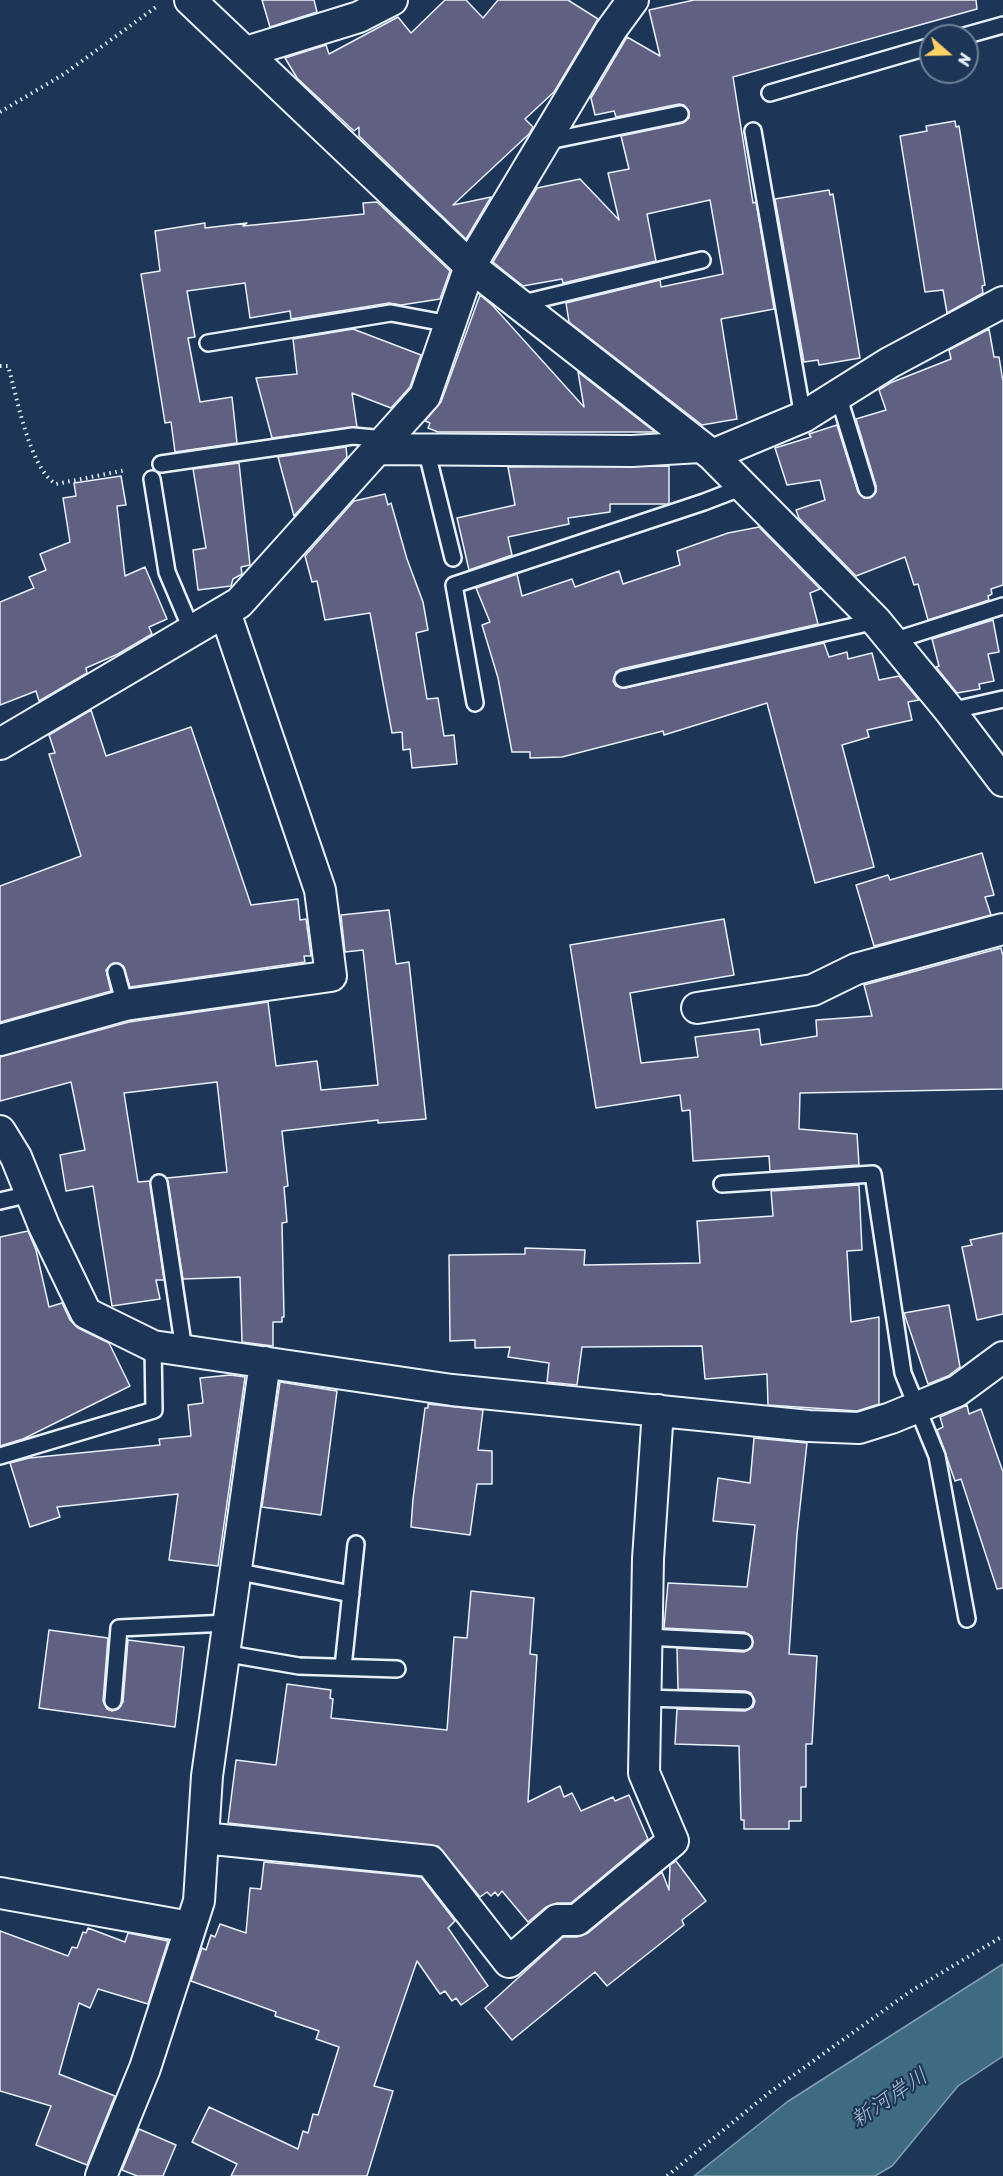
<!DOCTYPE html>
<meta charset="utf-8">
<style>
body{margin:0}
#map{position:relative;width:1003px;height:2176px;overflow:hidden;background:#1d3557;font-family:Sriracha,sans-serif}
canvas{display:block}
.north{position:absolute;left:919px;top:24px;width:60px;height:60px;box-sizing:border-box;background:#1d3557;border:2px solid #6e8097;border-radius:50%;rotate:110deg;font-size:16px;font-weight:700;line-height:24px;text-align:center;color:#e8f1f8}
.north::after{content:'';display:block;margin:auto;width:21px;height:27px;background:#ffd166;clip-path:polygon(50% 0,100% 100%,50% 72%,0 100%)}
</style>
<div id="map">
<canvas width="1003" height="2176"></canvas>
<div class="north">N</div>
</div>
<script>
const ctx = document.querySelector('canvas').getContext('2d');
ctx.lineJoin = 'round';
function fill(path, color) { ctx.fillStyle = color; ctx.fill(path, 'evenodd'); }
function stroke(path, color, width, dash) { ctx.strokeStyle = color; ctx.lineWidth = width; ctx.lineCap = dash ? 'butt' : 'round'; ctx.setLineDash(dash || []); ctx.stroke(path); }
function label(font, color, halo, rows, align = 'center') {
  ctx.font = font + ' Sriracha,"Klee One",sans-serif'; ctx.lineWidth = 4.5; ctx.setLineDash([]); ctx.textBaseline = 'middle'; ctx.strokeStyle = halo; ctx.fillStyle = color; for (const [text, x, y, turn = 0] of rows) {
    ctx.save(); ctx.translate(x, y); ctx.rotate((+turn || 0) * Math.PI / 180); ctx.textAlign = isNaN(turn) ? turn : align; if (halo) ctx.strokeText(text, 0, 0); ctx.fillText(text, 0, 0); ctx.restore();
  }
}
const water = new Path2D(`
 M1003,1964V2056L958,2086L892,2166L875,2176H694L787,2102Z`);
fill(water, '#3e6a82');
stroke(water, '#82a0b1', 1.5);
const building = new Path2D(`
 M262,0H314L317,12L270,27Z
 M445,0H466L483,18L498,0H568L598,19L554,92L525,119L533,127L529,134L453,205L491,197L466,239L359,136V127L354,131L297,78L285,58L326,45L329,54L398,17L411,33Z
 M694,0H976L977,9L733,77L753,203L756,202L774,309L721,319L737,419L702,425L569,322L566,303L660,280L661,287L723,274L710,200L647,214L656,261L563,283L562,279L523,286L493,262L537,188L580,179L619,220L608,173L629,169L621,136L683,123L689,118V111L684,105L679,104L616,117L614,111L595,115L591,98L627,37L660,56L649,10Z
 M955,121L956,127L959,126L985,285L982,286L983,293L947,313L943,290L925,292L900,136L927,131L926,126Z
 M829,190L830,195L833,194L860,358L819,365L818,360L804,362L775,199Z
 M377,202L450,271L440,299L401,305L389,303L291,319L290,311L250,318L245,283L187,291L195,337L188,338L200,402L232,397L237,443L175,452L171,422L165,423L141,274L160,271L155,231L205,223V228L247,223L243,226L364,214L363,203Z
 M480,295L493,306L584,407L578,372L655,432H438L428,428L430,423L425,421L441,402Z
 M353,329L421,355L410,387L391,408L352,393L357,427L272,438L256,378L297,374L293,339Z
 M989,329L994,357H999L1003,382V585L991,589L992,594L988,596L989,600L928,620L918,584L914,585L905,557L856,576L799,518L796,510L825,500L820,480L787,485L775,448L811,437L809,434L837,425L858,492L864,498H870L876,492V486L856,419L886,410L879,390L890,383L951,359L949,350Z
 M346,447L347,457L294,516L278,457Z
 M239,463L250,565L241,567L242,574L233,579L231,586L198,590L193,550L206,548L193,469Z
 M669,466V504H610V512L568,518L569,524L508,537L512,555L469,570L457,518L515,505L508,467Z
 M121,476L126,505L117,506L125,576L145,567L167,619L149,627L152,634L118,654L86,668L87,673L39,701L36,691L0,705V602L34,588L29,577L46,570L40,554L70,542L63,498L76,496L74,483Z
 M385,494L388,505L391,503L407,559L423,602L428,630L416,633L427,699L438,698L444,736L454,735L457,764L412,768L410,749L403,750L402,732L392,733L370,613L325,620L317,581L312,582L305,556L354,501Z
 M759,527L820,589L810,593L818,624L621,669L616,672L613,681L616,686L625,688L824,643L829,657L847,652L848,659L872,653L879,680L899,676L919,700L908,702L912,720L867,730L869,737L842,745L874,867L815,883L767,703L664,735L663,731L562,757L530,758V752H512L498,678L482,625L490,622L476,588L517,574L522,596L572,579L575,587L619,571L623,584L680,565L677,551L728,533Z
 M993,620L999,652L988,654L994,681L979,684L980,689L957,693L936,667L939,666L932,639Z
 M91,710L106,756L191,727L251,905L298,899L300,920L306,919L311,956H304L305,962L130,987L123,966L114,963L106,970L111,991L0,1022V886L81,856L49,754L55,753L49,735Z
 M982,853L994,895L985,897L991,915L874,946L856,885L888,875L890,880Z
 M389,910L396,964L409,962L426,1119L378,1123V1120L282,1131L288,1186L284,1187L287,1222L282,1223L284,1317H282V1322H273V1346L242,1342L240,1277L183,1279L167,1178L227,1172L217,1082L124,1093L138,1182L150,1181L164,1280H156L160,1299L112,1306L93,1186L66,1191L60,1155L85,1150L71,1082L0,1101V1057L129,1022L268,1002L276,1066L317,1061L321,1090L378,1085L363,950L345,952L341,915Z
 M724,919L734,975L630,993L641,1063L698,1057L695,1037L759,1029L761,1045L817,1036L816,1020L872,1016L864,985L1001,948L1003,956V1089L800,1093L799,1129L857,1134L859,1165L770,1171L769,1156L693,1161L690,1110L682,1111L680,1095L596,1108L570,945Z
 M859,1185L862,1250L847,1251L851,1322L879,1317V1404L857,1411L768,1405L767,1374L705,1379L702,1346L582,1347L577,1385L547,1382L549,1363L508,1357L510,1347L475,1348V1340L450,1341L449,1255L525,1254V1248L585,1250L584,1265L700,1263L697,1221L773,1216L771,1191Z
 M28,1231L36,1250L49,1307L62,1303L70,1320L78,1328L109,1343L130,1386L23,1439L0,1446V1237Z
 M1003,1233V1314L977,1320L962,1247L972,1245L970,1240Z
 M949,1305L960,1367L948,1376L928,1384L904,1313Z
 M230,1375L245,1377L218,1566L169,1560L178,1494L57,1507L60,1517L30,1527L10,1463L29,1458L160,1445L159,1439L191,1436L188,1405L203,1403L200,1378Z
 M280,1382L337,1391L321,1515L262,1507Z
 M428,1404L483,1410L478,1450L492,1451V1484H477L470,1535L411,1527L413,1499L425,1408H428Z
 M967,1405L969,1414L981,1409L1003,1472V1588L997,1589L961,1479L955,1481L937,1430L943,1427L940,1417Z
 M754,1438L807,1443L797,1534L789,1654L817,1656L812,1744H806V1787H801V1821H789V1829H744V1820H741L739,1746L675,1744L677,1709L745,1711L753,1707L755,1701L751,1693L745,1691L678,1689L677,1648L744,1652L752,1647V1637L744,1632L664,1628L668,1583L747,1587L755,1525L713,1521L718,1478L750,1483Z
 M471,1591L534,1598L530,1654L537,1655L528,1802L560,1786L564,1797L572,1793L581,1811L613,1797L615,1801L629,1795L648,1839L571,1903H557L546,1907L528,1922L502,1891L498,1896L495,1892L491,1896L487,1892L480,1897L438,1846L228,1823L236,1760L276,1765L287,1684L331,1690L330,1698L333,1699L331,1718L447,1730L454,1637L467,1638Z
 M49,1630L108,1638L103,1701L107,1709L112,1711L118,1709L123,1702L128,1640L184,1647L175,1727L39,1708Z
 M676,1861L706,1901L682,1920L684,1925L607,1986L595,1972L512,2040L485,2008L563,1937H577L588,1933L662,1872L669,1890L670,1865Z
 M264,1862L421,1877L455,1921L448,1928L488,1986L461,2005L456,1998L452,2001L445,1991L440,1994L417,1961L374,2086L393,2091L367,2176H231L237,2164L192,2142L209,2107L298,2149L303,2131L308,2133L313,2114L318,2115L339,2047L316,2039L319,2031L275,2016L276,2012L191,1981L202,1948L206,1950L211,1935L215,1937L220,1924L246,1933L250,1888L261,1889Z
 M88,1928L125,1942L128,1933L168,1941L148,2004L98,1989L90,2008L79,2003L59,2074L115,2096L87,2165L36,2145L51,2106L0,2091V1931L68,1956L72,1947L77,1948L83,1932L86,1933Z
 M139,2129L176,2145L163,2176H137L122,2170Z`);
fill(building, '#606082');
stroke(building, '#e8f1f8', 1.5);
const service = new Path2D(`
 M964,36L1003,25
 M770,93L931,46
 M753,131L803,417
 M544,142L680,114
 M519,304L702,260
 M208,343L391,313L450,324
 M838,395L867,489
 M426,449L453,558
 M161,464L353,436L385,439
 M152,479L167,572L192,631
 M893,641L1003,606
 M623,679L876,621
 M475,703L454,585L704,502L743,487
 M950,711L1003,699
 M116,972L125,1005
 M159,1183L184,1350
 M722,1184L873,1174L903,1373L937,1456L967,1619
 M0,1201L30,1194
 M0,1456L154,1410L153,1346
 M235,1571L351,1594
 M647,1637L744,1642
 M223,1653L299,1666L397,1669
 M343,1667L356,1544
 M645,1698L745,1701
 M113,1701L119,1628L228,1623`);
const minor = new Path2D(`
 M190,0L470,266L712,455L876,621L950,711L1003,781
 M246,52L359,17L392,0
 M377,449L632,451L700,447
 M712,455L803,417L889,363L1003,302
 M0,744L239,603L425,396L470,266L611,30L633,0
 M697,1008L813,990L856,969L1003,929
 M0,1040L125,1005L331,976L320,890L225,612
 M0,1131L16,1157L44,1226L86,1313L153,1346L452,1390L809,1426L859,1428L891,1418L957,1391L1003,1357
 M203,1838L430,1861L509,1962L557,1920H577L673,1841L644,1773L648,1559L658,1410
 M0,1893L190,1927
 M101,2176L145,2068L199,1901L207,1776L265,1362`);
stroke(service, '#e8f1f8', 20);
stroke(minor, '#e8f1f8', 34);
stroke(new Path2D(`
 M0,112L64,74L156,7
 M0,366H8C17,396 29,468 56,484L126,470
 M667,2176L770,2092L911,1991L1003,1936`), '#e8f1f8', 4, [1.5, 4.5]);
stroke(service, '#1d3557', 15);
stroke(minor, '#1d3557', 30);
label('italic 22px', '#acc2cf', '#1d3557', [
 ["新河岸川",890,2099,-34]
]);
</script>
